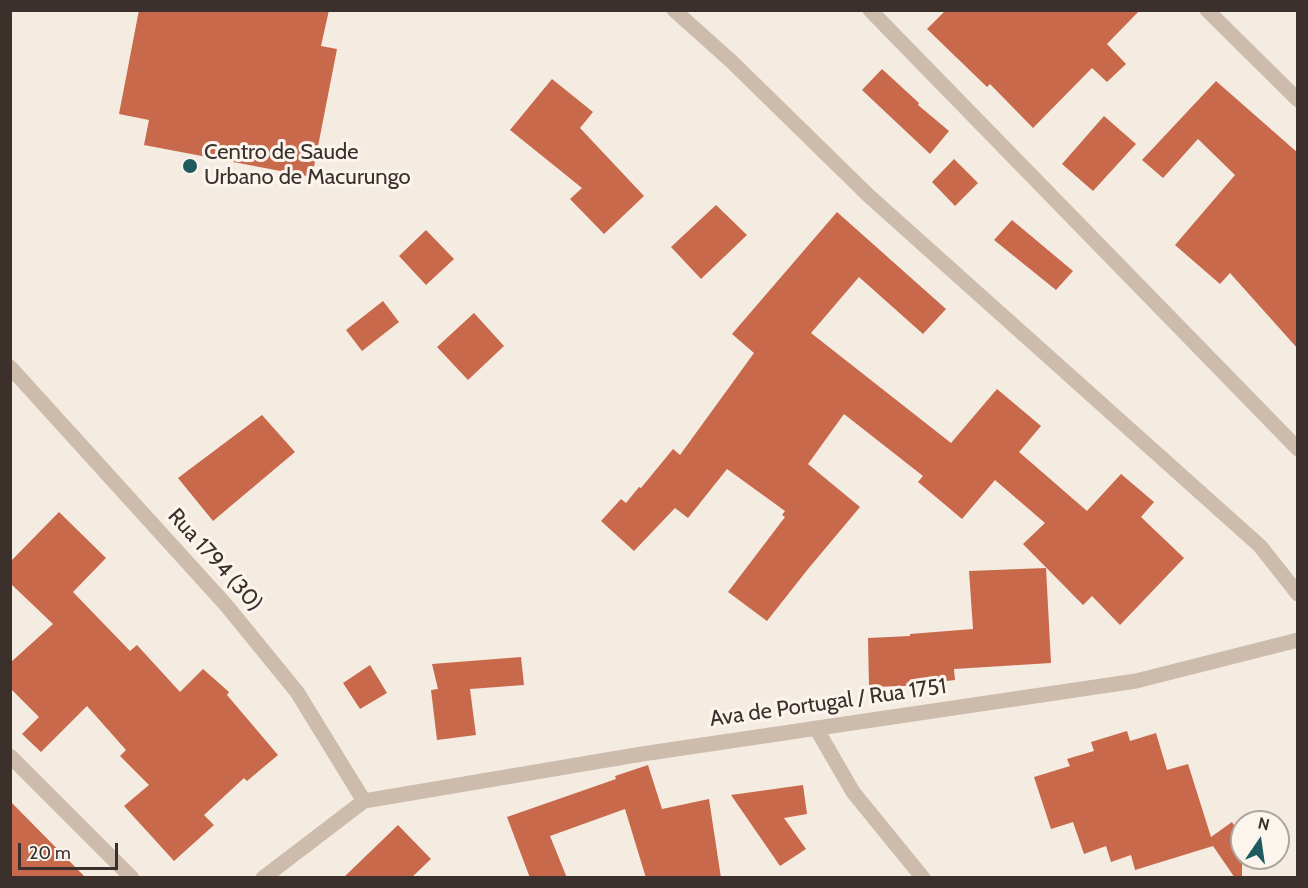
<!DOCTYPE html>
<html>
<head>
<meta charset="utf-8">
<style>
  body { margin:0 }
  #map { position:relative; width:1308px; height:888px; overflow:hidden; background:#f4ebe1; font-family:Cabin,sans-serif }
  canvas { display:block }
  .frame { position:absolute; inset:0; border:12px solid #3b302b; pointer-events:none }
  .north { position:absolute; left:1230px; top:810px; width:60px; height:60px; box-sizing:border-box; background:#fbf5ee; border:2px solid #aea6a0; border-radius:50%; rotate:13deg; font-size:16px; font-weight:700; line-height:24px; text-align:center; color:#3b302b }
  .north::after { content:''; display:block; margin:auto; width:21px; height:27px; background:#1f5a5e; clip-path:polygon(50% 0,100% 100%,50% 72%,0 100%) }
  .scale { position:absolute; left:18px; top:843px; width:100px; height:27px; box-sizing:border-box; border:3px solid #3b302b; border-top:0; padding-left:8px; font-size:18px; line-height:21px; white-space:nowrap; color:#3b302b; -webkit-text-stroke:4px #fbf5ee; paint-order:stroke }
</style>
</head>
<body>
<div id="map">
<canvas width="1308" height="888"></canvas>
<div class="frame"></div>
<div class="north">N</div>
<div class="scale">20 m</div>
</div>
<script>
const context = document.querySelector('canvas').getContext('2d');
context.lineJoin = 'round';
function fillPath(path, color) {
  context.fillStyle = color;
  context.fill(path, 'evenodd');
}
function shape(rows) {
  const path = new Path2D();
  for (const r of rows) {
    path.moveTo(r[0], r[1]);
    for (let i = 2; i < r.length; i += 2) path.lineTo(r[i], r[i + 1]);
  }
  return path;
}
function trace(path, color, width, dash) {
  context.strokeStyle = color;
  context.lineWidth = width;
  context.lineCap = dash ? 'butt' : 'round';
  context.setLineDash(dash || []);
  context.stroke(path);
}
function label(font, color, halo, rows, align = 'center') {
  context.font = font + ' Cabin,sans-serif';
  context.lineWidth = 6;
  context.setLineDash([]);
  context.textBaseline = 'middle';
  context.strokeStyle = halo;
  context.fillStyle = color;
  for (const [text, x, y, turn = 0] of rows) {
    context.save();
    context.translate(x, y);
    context.rotate((+turn || 0) * Math.PI / 180);
    context.textAlign = isNaN(turn) ? turn : align;
    if (halo) context.strokeText(text, 0, 0);
    context.fillText(text, 0, 0);
    context.restore();
  }
}
fillPath(shape([
  [139,10,329,10,321,46,337,49,312,177,144,145,149,120,119,114],
  [946,10,1140,10,1107,44,1126,64,1107,82,1092,68,1033,128,990,84,987,87,927,29],
  [882,69,919,103,918,105,949,131,930,154,862,90],
  [552,79,593,112,580,128,644,196,604,234,570,199,582,188,510,130],
  [1216,81,1298,153,1298,349,1230,273,1220,284,1175,245,1235,175,1198,139,1163,178,1142,160],
  [1104,116,1136,144,1093,191,1062,164],
  [954,159,978,183,955,206,932,182],
  [716,205,747,235,701,279,671,247],
  [837,212,946,309,923,334,859,277,811,333,951,443,997,389,1041,426,1019,452,1087,511,1121,474,1154,502,1141,517,1184,558,1120,625,1092,596,1083,605,1023,544,1045,523,995,480,962,519,918,482,923,476,844,414,808,464,860,507,808,569,767,621,728,592,785,517,782,515,785,511,727,469,688,518,675,508,634,551,601,521,621,499,626,503,639,487,641,488,673,449,680,455,754,353,732,334],
  [1012,220,1073,271,1056,290,994,240],
  [426,230,454,259,426,285,399,256],
  [383,301,399,322,362,351,346,330],
  [474,313,504,346,468,380,437,347],
  [262,415,295,452,213,521,178,478],
  [59,512,106,558,73,592,130,651,137,645,180,692,203,669,229,692,227,695,278,755,247,781,244,778,204,815,214,825,174,861,124,806,149,785,120,756,126,750,87,706,41,752,22,734,39,717,10,688,10,663,53,624,10,583,10,562],
  [1046,568,1051,663,954,669,955,680,904,686,869,687,868,638,910,636,910,634,973,629,969,571],
  [521,657,524,685,470,689,476,735,437,740,431,690,438,689,432,664],
  [370,665,387,693,360,709,343,683],
  [1127,731,1130,741,1156,733,1167,770,1188,764,1211,837,1232,822,1242,837,1242,878,1235,878,1213,846,1135,870,1131,855,1111,862,1106,846,1084,854,1073,822,1051,829,1034,777,1070,766,1067,759,1094,751,1091,742],
  [648,765,662,809,709,799,721,878,646,878,625,809,550,836,567,878,530,878,507,817,616,779,615,776],
  [803,785,807,814,784,818,806,849,780,866,731,795],
  [10,801,86,878,10,878],
  [398,825,431,859,411,878,343,878]
]), '#c8694b');
trace(shape([
  [674,10,731,61,869,196,1260,546,1298,594],
  [870,10,1298,449],
  [1207,10,1298,100],
  [10,367,226,605,297,692,364,801],
  [816,728,853,792,923,878],
  [10,756,132,878],
  [263,878,364,801,642,754,1136,681,1298,640]
]), '#cdbbac', 15);
for (const [x, y, r, color] of [
  [190,166,8,"#1f5a5e"]
]) {
  const dot = new Path2D();
  dot.arc(x, y, r, 0, 2 * Math.PI);
  context.fillStyle = color;
  context.fill(dot);
  trace(dot, '#fbf5ee', 2);
}
label('22px', '#3b302b', '#fbf5ee', [
  ["Centro de Saude",204,153],
  ["Urbano de Macurungo",204,178]
], 'left');
label('22px', '#3b302b', '#fbf5ee', [
  ["Rua 1794 (30)",215,560,48],
  ["Ava de Portugal / Rua 1751",828,703,-8]
]);
</script>
</body>
</html>
